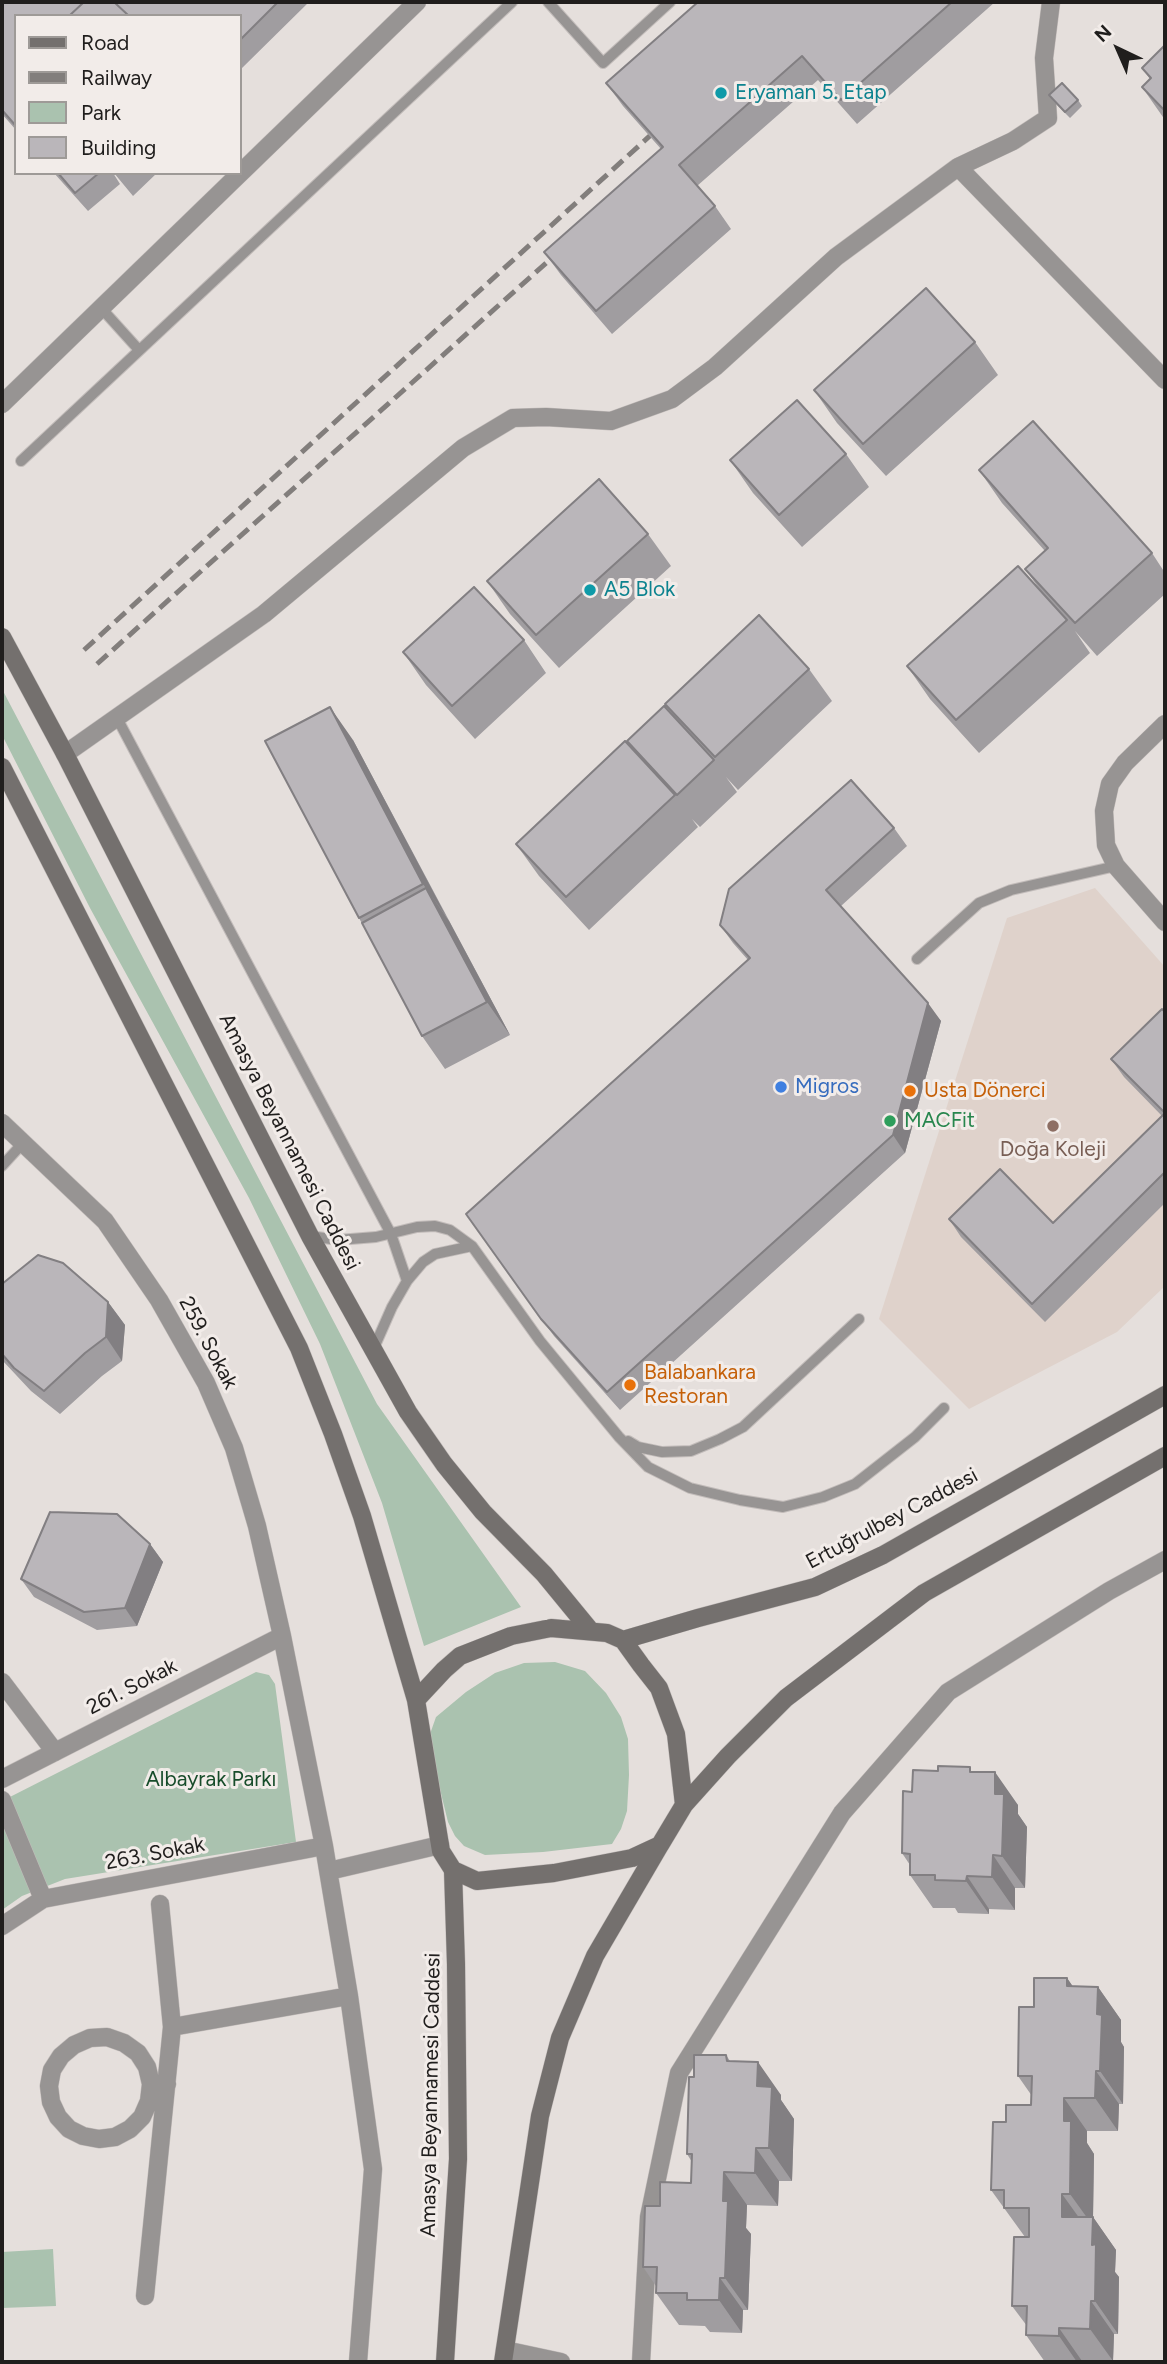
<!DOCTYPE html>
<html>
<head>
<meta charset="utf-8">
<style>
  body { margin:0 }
  #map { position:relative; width:1167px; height:2364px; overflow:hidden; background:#e5dfdc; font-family:Figtree,sans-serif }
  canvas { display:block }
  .frame { position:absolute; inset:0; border:4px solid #201e1d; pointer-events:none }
  .legend { position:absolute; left:14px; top:14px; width:228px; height:161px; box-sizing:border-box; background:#f2ece9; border:2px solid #9e9a97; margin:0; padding:9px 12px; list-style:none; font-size:21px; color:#201e1d }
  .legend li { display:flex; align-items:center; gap:14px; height:35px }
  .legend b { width:35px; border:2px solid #9e9a97 }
  .north { position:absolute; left:1083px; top:14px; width:70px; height:70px; -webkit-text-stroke:5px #f2ece9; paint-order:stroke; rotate:316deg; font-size:19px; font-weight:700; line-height:28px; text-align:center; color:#201e1d }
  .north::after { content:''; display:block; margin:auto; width:24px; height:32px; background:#201e1d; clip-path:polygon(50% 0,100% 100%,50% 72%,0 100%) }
</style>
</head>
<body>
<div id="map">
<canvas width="1167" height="2364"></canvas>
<div class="frame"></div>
<ul class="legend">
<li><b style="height:9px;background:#74706e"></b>Road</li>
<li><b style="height:9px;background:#827e7c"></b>Railway</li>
<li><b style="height:19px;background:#aac2af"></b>Park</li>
<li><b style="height:19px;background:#bab6ba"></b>Building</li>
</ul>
<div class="north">N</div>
</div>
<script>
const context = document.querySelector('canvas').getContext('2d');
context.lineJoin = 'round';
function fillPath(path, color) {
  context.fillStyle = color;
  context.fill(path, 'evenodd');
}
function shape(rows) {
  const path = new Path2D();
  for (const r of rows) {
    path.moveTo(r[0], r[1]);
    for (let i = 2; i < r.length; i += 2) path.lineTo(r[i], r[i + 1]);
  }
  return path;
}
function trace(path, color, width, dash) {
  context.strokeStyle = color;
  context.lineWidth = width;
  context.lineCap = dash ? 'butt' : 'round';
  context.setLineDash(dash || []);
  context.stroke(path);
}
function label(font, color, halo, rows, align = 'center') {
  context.font = font + ' Figtree,sans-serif';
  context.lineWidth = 6;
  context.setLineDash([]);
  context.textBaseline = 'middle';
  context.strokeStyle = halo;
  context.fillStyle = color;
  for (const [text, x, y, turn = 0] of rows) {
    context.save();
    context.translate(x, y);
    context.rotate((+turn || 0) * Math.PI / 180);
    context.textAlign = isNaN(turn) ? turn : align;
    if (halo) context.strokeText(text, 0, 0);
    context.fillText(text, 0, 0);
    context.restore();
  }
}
fillPath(shape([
  [1095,888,1165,967,1165,1286,1117,1332,969,1409,879,1319,1007,918]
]), '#dfd2cb');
fillPath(shape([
  [2,689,377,1404,521,1607,424,1646,382,1503,320,1344,249,1198,90,908,2,735],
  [555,1662,585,1671,606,1693,621,1717,628,1739,629,1775,627,1811,621,1829,612,1844,543,1852,485,1855,464,1846,455,1836,448,1822,433,1761,430,1734,436,1717,466,1692,495,1673,524,1663],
  [256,1672,269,1675,275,1684,296,1842,65,1879,22,1896,2,1910,2,1801],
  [53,2249,56,2306,2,2308,2,2252]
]), '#aac2af');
const service = shape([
  [548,2,603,63,670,2],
  [102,309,139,350],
  [21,461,512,2],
  [117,718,391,1234,407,1281],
  [917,959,979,903,1011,890,1116,866],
  [2,1166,23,1143],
  [310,1236,338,1240,376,1237,417,1227,435,1226,450,1230,472,1246,540,1341,619,1437,648,1467,690,1488,740,1500,783,1507,823,1497,855,1484,915,1437,944,1408],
  [373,1350,392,1307,407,1281,423,1262,435,1254,472,1246],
  [628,1441,638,1447,662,1452,691,1451,720,1439,743,1427,859,1319]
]);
const minor = shape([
  [958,167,1165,380],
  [1165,724,1125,763,1110,784,1104,811,1106,845,1116,866,1165,922],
  [65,754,264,614,463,448,513,418,546,417,611,421,672,399,715,367,836,257,958,167,1013,141,1048,118,1044,58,1051,2],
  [2,1123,105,1221,159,1300,206,1383,234,1448,257,1526,282,1636,324,1846,349,1996,373,2169,358,2362],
  [2,1682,55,1752],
  [2,1779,282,1636],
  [2,1800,43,1899],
  [329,1871,440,1845],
  [2,1926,43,1899,324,1846],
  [172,2027,349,1996],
  [151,2084,147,2067,138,2053,124,2043,107,2037,90,2038,74,2045,61,2056,52,2070,49,2086,51,2102,58,2117,69,2129,83,2136,99,2139,115,2137,130,2129,142,2117,149,2101,151,2084,167,2084],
  [145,2296,172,2027,160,1904],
  [505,2350,561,2362],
  [641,2362,649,2217,679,2073,842,1813,948,1692,1109,1591,1165,1560]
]);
const tertiary = shape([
  [2,404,417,2]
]);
const secondary = shape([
  [2,637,65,754,310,1236,408,1412,444,1464,483,1512,544,1574,590,1630],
  [2,767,299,1348,333,1434,362,1516,416,1700],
  [551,1628,607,1633,623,1640,641,1665,659,1688,676,1734,684,1805,660,1845,632,1858,554,1873,477,1881,453,1870,441,1851,416,1700,444,1670,460,1656,511,1636,551,1628],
  [623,1640,698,1618,815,1587,883,1555,1165,1395],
  [684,1805,728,1756,786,1698,924,1593,1165,1456],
  [445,2362,458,2159,456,1964,453,1870],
  [503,2362,540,2116,560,2038,595,1956,660,1845]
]);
trace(service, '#c2bcba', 12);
trace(minor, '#c2bcba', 19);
trace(tertiary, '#c2bcba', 19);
trace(secondary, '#c2bcba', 19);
trace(service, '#979493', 10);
trace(minor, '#979493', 18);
trace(tertiary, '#979493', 18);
trace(secondary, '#74706e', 18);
trace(shape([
  [84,650,664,123],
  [97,664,564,247]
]), '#827e7c', 5, [14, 7]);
fillPath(shape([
  [2,2,309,2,240,70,240,16,16,16,16,130,2,114],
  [698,2,995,2,857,124,818,80,697,186,715,206,731,229,612,334,561,275,544,252,661,149,623,106,606,83],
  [1165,45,1165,120,1142,87,1150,79,1142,68],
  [1049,95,1078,100,1082,106,1070,118,1053,101],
  [54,173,113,173,120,184,88,211],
  [114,173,157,173,133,196],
  [975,342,998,375,886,476,837,423,814,390],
  [846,454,869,487,802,547,753,493,730,460],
  [979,470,1152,553,1165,573,1165,594,1097,656,1075,631,1090,653,979,753,930,699,907,666,1041,591,1025,569,1045,551,1002,503],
  [648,534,671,566,559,668,510,614,487,581],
  [524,640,546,673,475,739,426,685,403,652],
  [809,669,832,701,738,790,726,777,737,792,700,827,692,819,698,827,589,930,539,876,516,844,634,751,627,741,675,718,665,704],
  [353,740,510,1035,445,1069,422,1036,359,918],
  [894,828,907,846,841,906,941,1021,905,1153,620,1410,554,1336,466,1214,748,960,733,943,720,925],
  [1165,1012,1165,1203,1045,1322,961,1237,949,1219,1053,1223,1162,1116,1124,1077,1111,1059],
  [2,1284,108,1302,125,1325,122,1361,102,1376,60,1414,31,1391,2,1360],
  [150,1544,163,1562,137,1626,97,1630,34,1597,21,1579],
  [973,1772,1018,1805,1018,1814,1027,1827,1025,1888,1015,1888,1015,1910,989,1909,989,1914,958,1913,955,1908,933,1908,910,1875,910,1865,902,1853,912,1792],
  [1067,1978,1073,1987,1098,1987,1121,2020,1121,2042,1124,2047,1123,2104,1119,2104,1118,2131,1087,2131,1087,2143,1094,2154,1093,2217,1116,2250,1115,2272,1119,2277,1118,2334,1114,2334,1113,2361,1082,2361,1082,2362,1045,2362,1026,2335,1027,2326,1012,2306,1025,2237,991,2190,1006,2122,1031,2105,1032,2096,1018,2076,1034,2007],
  [726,2055,730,2061,781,2095,781,2100,794,2119,792,2181,779,2181,778,2206,747,2205,746,2228,751,2234,748,2310,743,2310,742,2333,710,2332,705,2326,679,2325,656,2293,656,2286,643,2267,660,2206,691,2183,692,2162,687,2154,694,2077]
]), '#a09da0');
fillPath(shape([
  [330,707,353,740,446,916,423,884],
  [426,888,449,921,510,1035,487,1002],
  [928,1003,941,1021,905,1153,893,1135],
  [108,1302,125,1325,122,1361,106,1337],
  [150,1544,163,1562,137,1626,125,1608],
  [995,1772,1018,1805,1018,1814,1027,1827,1025,1888,1002,1856,995,1794],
  [993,1855,1015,1888,1015,1910,992,1877],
  [967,1876,989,1909,989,1914,966,1881],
  [1067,1978,1090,2011,1067,1986],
  [1098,1987,1121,2020,1121,2042,1124,2047,1123,2104,1100,2071,1097,2014],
  [758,2062,781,2095,781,2100,794,2119,792,2181,769,2148,757,2086],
  [1096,2071,1119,2104,1118,2131,1095,2098],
  [1064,2098,1087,2131,1087,2143,1094,2154,1093,2217,1116,2250,1115,2272,1119,2277,1118,2334,1095,2301,1092,2245,1093,2226,1070,2194,1064,2121],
  [756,2148,779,2181,778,2206,755,2173],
  [724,2172,747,2205,746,2228,751,2234,748,2310,725,2278,723,2201],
  [1062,2194,1085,2226,1062,2217],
  [720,2278,743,2310,742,2333,719,2300],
  [1091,2301,1114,2334,1113,2361,1090,2329],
  [1059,2328,1082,2361,1082,2362,1077,2362,1059,2336]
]), '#827f82');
const building = shape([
  [2,2,84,2,69,16,16,16,16,126,2,110,2,2],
  [84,2,114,2,129,16,69,16,84,2],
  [114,2,278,2,240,40,240,16,129,16,114,2],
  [698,2,952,2,841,100,802,56,679,165,715,206,596,311,544,252,663,147,606,83,698,2],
  [1165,45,1165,111,1142,87,1151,78,1142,68,1165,45],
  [1062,83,1078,100,1065,112,1049,95,1062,83],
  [58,173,99,173,75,193,58,173],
  [926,288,975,342,863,444,814,390,926,288],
  [797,400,846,454,779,515,730,460,797,400],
  [1033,421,1152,553,1075,623,1025,569,1048,548,979,470,1033,421],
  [599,479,648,534,536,635,487,581,599,479],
  [1018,566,1067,620,956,720,907,666,1018,566],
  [474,587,524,640,452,706,403,652,474,587],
  [759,615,809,669,715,757,665,704,759,615],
  [664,706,714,760,677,795,627,741,664,706],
  [330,707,423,884,359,918,265,741,330,707],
  [625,741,675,795,566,897,516,844,625,741],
  [851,780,894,828,826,890,928,1003,893,1135,607,1392,541,1319,466,1214,750,958,720,925,729,889,851,780],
  [426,888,487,1002,422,1036,362,923,426,888],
  [1162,1009,1165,1012,1165,1172,1032,1304,949,1219,1000,1169,1053,1223,1165,1113,1111,1059,1162,1009],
  [38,1255,63,1263,108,1302,106,1337,85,1353,44,1391,14,1368,2,1354,2,1284,38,1255],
  [50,1512,117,1514,150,1544,125,1608,84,1612,21,1579,50,1512],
  [938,1766,970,1767,970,1772,995,1772,995,1794,1004,1794,1002,1856,993,1855,992,1877,967,1876,966,1881,935,1880,935,1875,910,1875,910,1854,902,1853,903,1791,912,1792,913,1770,938,1771,938,1766],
  [1034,1978,1067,1978,1067,1986,1098,1987,1097,2014,1102,2015,1100,2071,1096,2071,1095,2098,1064,2098,1064,2121,1071,2121,1070,2194,1062,2194,1062,2217,1093,2217,1092,2245,1096,2244,1095,2301,1091,2301,1090,2329,1059,2328,1059,2336,1026,2335,1027,2306,1012,2306,1014,2237,1029,2237,1029,2208,1004,2208,1004,2190,991,2190,993,2122,1006,2122,1006,2105,1031,2105,1032,2076,1018,2076,1019,2007,1034,2007,1034,1978],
  [694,2055,726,2055,727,2061,758,2062,757,2086,772,2087,769,2148,756,2148,755,2173,724,2172,723,2201,728,2201,725,2278,720,2278,719,2300,687,2300,687,2293,656,2293,657,2267,643,2267,645,2206,660,2206,660,2182,691,2183,692,2154,687,2154,689,2077,694,2077,694,2055]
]);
fillPath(building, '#bab6ba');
trace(building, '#827f82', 2);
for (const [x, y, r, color] of [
  [721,93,7,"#0f9aa8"],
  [590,590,7,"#0f9aa8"],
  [781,1087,7,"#3f7fe0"],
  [910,1091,7,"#e8710a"],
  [890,1121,7,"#2e9e5b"],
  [1053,1126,7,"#8d6e63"],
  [630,1385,7,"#e8710a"]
]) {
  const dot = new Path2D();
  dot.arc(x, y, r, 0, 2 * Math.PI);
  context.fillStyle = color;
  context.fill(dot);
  trace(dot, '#f2ece9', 2.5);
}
label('21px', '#0d838f', '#f2ece9', [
  ["Eryaman 5. Etap",735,93],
  ["A5 Blok",604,590]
], 'left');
label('21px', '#366cbe', '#f2ece9', [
  ["Migros",795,1087]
], 'left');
label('21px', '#c56008', '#f2ece9', [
  ["Usta Dönerci",924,1091],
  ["Balabankara",644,1373],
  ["Restoran",644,1397]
], 'left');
label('21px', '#27864d', '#f2ece9', [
  ["MACFit",904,1121]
], 'left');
label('21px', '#201e1d', '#f2ece9', [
  ["Amasya Beyannamesi Caddesi",289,1142,63],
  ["259. Sokak",208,1343,62],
  ["Ertuğrulbey Caddesi",892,1519,-28],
  ["261. Sokak",132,1687,-27],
  ["263. Sokak",155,1854,-11],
  ["Amasya Beyannamesi Caddesi",431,2095,-89]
]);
label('21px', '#785e54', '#f2ece9', [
  ["Doğa Koleji",1053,1150]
]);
label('21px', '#174c2a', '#f2ece9', [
  ["Albayrak Parkı",211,1780]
]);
</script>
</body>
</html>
